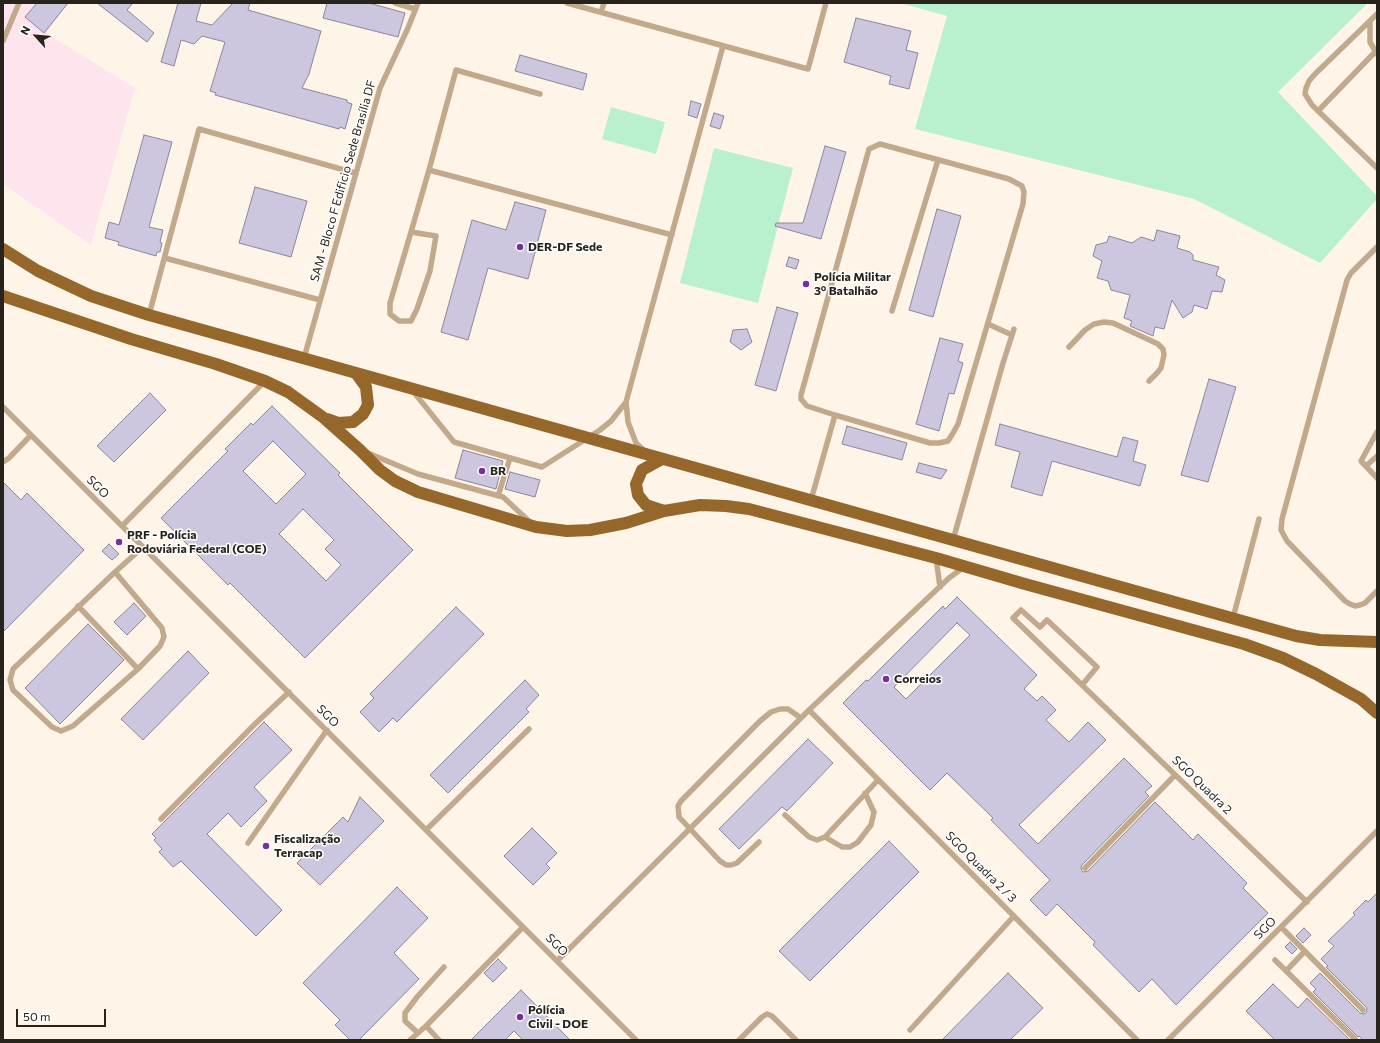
<!DOCTYPE html>
<html>
<head>
<meta charset="utf-8">
<style>
  body { margin:0 }
  #map { position:relative; width:1380px; height:1043px; overflow:hidden; background:#fef5e8; font-family:Commissioner,sans-serif }
  canvas { display:block }
  .frame { position:absolute; inset:0; border:4px solid #28231b; pointer-events:none }
  .north { position:absolute; left:16px; top:16px; width:40px; height:40px; -webkit-text-stroke:3px #fff; paint-order:stroke; rotate:297deg; font-size:11px; font-weight:700; line-height:16px; text-align:center; color:#28231b }
  .north::after { content:''; display:block; margin:auto; width:14px; height:18px; background:#28231b; clip-path:polygon(50% 0,100% 100%,50% 72%,0 100%) }
  .scale { position:absolute; left:16px; top:1009px; width:90px; height:18px; box-sizing:border-box; border:2px solid #28231b; border-top:0; padding-left:5px; font-size:12px; line-height:14px; white-space:nowrap; color:#28231b; -webkit-text-stroke:3px #fff; paint-order:stroke }
</style>
</head>
<body>
<div id="map">
<canvas width="1380" height="1043"></canvas>
<div class="frame"></div>
<div class="north">N</div>
<div class="scale">50 m</div>
</div>
<script>
const context = document.querySelector('canvas').getContext('2d');
context.lineJoin = 'round';
function fillPath(path, color) {
  context.fillStyle = color;
  context.fill(path, 'evenodd');
}
function shape(rows) {
  const path = new Path2D();
  for (const r of rows) {
    path.moveTo(r[0], r[1]);
    for (let i = 2; i < r.length; i += 2) path.lineTo(r[i], r[i + 1]);
  }
  return path;
}
function trace(path, color, width, dash) {
  context.strokeStyle = color;
  context.lineWidth = width;
  context.lineCap = dash ? 'butt' : 'round';
  context.setLineDash(dash || []);
  context.stroke(path);
}
function label(font, color, halo, rows, align = 'center') {
  context.font = font + ' Commissioner,sans-serif';
  context.lineWidth = 3;
  context.setLineDash([]);
  context.textBaseline = 'middle';
  context.strokeStyle = halo;
  context.fillStyle = color;
  for (const [text, x, y, turn = 0] of rows) {
    context.save();
    context.translate(x, y);
    context.rotate((+turn || 0) * Math.PI / 180);
    context.textAlign = isNaN(turn) ? turn : align;
    if (halo) context.strokeText(text, 0, 0);
    context.fillText(text, 0, 0);
    context.restore();
  }
}
fillPath(shape([
  [3,3,69,3,46,33,135,88,91,245,3,184]
]), '#fee4ec');
fillPath(shape([
  [900,3,1368,3,1278,92,1377,196,1377,199,1320,263,1194,199,915,129,947,16],
  [611,107,665,122,656,154,602,139],
  [714,148,793,168,758,303,680,283]
]), '#b9f1cf');
const building = shape([
  [37,3,68,3,44,33,25,17,37,3],
  [97,3,133,3,127,10,154,33,147,42,97,3],
  [178,3,201,3,196,21,212,25,233,3,250,3,248,10,321,31,309,74,302,88,347,100,347,102,352,104,345,129,340,127,339,129,215,95,216,93,210,91,225,42,202,36,194,44,181,40,174,66,161,62,178,3],
  [327,3,369,3,405,13,398,37,323,18,327,3],
  [856,18,911,31,906,50,918,53,909,89,889,84,891,76,844,62,856,18],
  [520,55,587,74,583,90,515,71,520,55],
  [691,101,701,104,697,118,688,115,691,101],
  [714,113,724,116,720,129,710,126,714,113],
  [144,135,172,142,149,227,163,230,160,242,162,243,160,252,157,252,156,256,118,245,119,242,105,238,109,222,119,225,144,135],
  [825,146,846,152,821,239,775,226,776,223,803,223,825,146],
  [255,187,307,201,291,257,239,243,255,187],
  [515,202,546,210,528,279,488,268,468,340,441,332,472,220,506,230,515,202],
  [937,209,961,216,933,317,909,310,937,209],
  [1157,230,1180,236,1177,248,1190,252,1193,255,1193,260,1219,267,1216,275,1225,280,1222,292,1212,291,1207,309,1194,305,1192,312,1183,318,1172,300,1164,329,1155,327,1153,336,1130,326,1132,321,1124,318,1130,295,1111,290,1108,281,1097,278,1102,261,1093,256,1096,245,1107,242,1109,236,1132,243,1141,237,1154,241,1157,230],
  [789,257,799,260,796,269,786,266,789,257],
  [777,307,798,313,776,391,755,385,777,307],
  [747,329,752,342,741,350,730,342,733,330,747,329],
  [940,338,963,344,958,361,963,363,954,394,949,393,939,431,916,424,940,338],
  [1209,379,1236,387,1208,482,1181,475,1209,379],
  [150,393,166,410,114,462,97,446,150,393],
  [272,406,340,473,338,475,413,550,305,658,230,583,228,585,161,518,228,451,225,449,251,423,253,425,272,406],
  [273,441,306,474,276,504,243,471,273,441],
  [303,509,334,540,325,549,341,565,326,581,279,534,303,509],
  [1000,424,1117,457,1123,437,1138,441,1133,461,1146,465,1140,486,1052,461,1042,496,1011,487,1020,452,995,445,1000,424],
  [847,426,907,443,902,460,842,444,847,426],
  [463,450,503,461,496,489,455,478,463,450],
  [919,463,947,470,941,479,916,472,919,463],
  [510,472,540,480,535,497,505,489,510,472],
  [3,482,21,500,27,493,84,550,3,632,3,482],
  [109,544,119,554,112,560,102,551,109,544],
  [957,597,1037,675,1024,689,1037,701,1042,696,1056,710,1046,720,1069,742,1088,722,1106,740,1019,825,1038,844,1124,758,1152,786,1145,792,1149,796,1082,865,1081,867,1082,871,1084,872,1088,871,1155,802,1193,840,1198,834,1247,883,1243,888,1268,913,1176,1005,1152,979,1139,992,1093,945,1095,942,1057,904,1046,916,1030,900,1050,880,991,820,993,818,947,773,930,790,843,703,866,680,868,681,943,606,945,609,957,597],
  [957,623,970,635,906,699,894,687,957,623],
  [134,603,146,616,127,635,114,622,134,603],
  [456,607,484,634,397,722,393,718,379,732,360,712,374,698,370,694,456,607],
  [88,624,124,660,60,724,25,688,88,624],
  [188,651,209,673,143,740,121,719,188,651],
  [525,680,539,695,526,709,529,712,448,793,430,775,525,680],
  [264,722,292,750,254,787,267,801,241,827,228,813,207,834,282,910,256,936,181,861,173,867,159,852,162,849,154,840,156,838,152,834,264,722],
  [808,739,833,763,787,811,782,807,739,849,719,829,808,739],
  [360,797,384,821,320,885,297,863,343,817,348,822,360,797],
  [532,828,557,853,546,864,550,868,533,885,504,856,532,828],
  [889,841,919,872,810,981,779,951,889,841],
  [397,887,428,918,394,953,419,979,359,1040,350,1040,335,1025,340,1020,303,983,397,887],
  [1377,893,1377,1040,1363,1040,1359,1036,1358,1037,1313,992,1316,989,1310,983,1320,973,1360,1013,1364,1014,1366,1013,1367,1009,1366,1007,1326,967,1328,966,1321,959,1334,946,1328,941,1355,915,1353,913,1366,900,1368,902,1377,893],
  [1304,928,1311,935,1303,943,1296,936,1304,928],
  [1290,942,1297,949,1292,954,1285,947,1290,942],
  [498,959,507,968,493,982,484,973,498,959],
  [1008,973,1043,1008,1010,1040,942,1040,1008,973],
  [1273,984,1298,1008,1307,998,1350,1040,1275,1040,1246,1011,1273,984],
  [521,990,570,1040,523,1040,514,1031,505,1040,471,1040,521,990]
]);
fillPath(building, '#ccc7df');
trace(building, '#8a869c', 1);
trace(shape([
  [395,3,415,9],
  [567,3,808,69,826,3],
  [601,12,604,3],
  [1377,14,1315,74,1309,81,1306,88,1305,94,1312,105,1377,168],
  [1370,21,1370,42,1377,54],
  [3,41,19,3],
  [1318,111,1375,52],
  [880,144,1009,179,1022,186,1024,192,1023,204,958,424,953,433,948,441,939,443,930,443,835,415,807,406,801,399,801,395,869,149,880,144],
  [429,170,456,70,540,94],
  [411,232,436,236,430,271,417,309,411,321,399,321,390,314,390,303,411,232,429,170,672,235],
  [1377,247,1351,273,1347,280,1282,519,1281,530,1287,541,1345,601,1350,604,1355,606,1360,605,1365,603,1377,591],
  [165,258,320,300],
  [892,311,938,160],
  [149,315,199,129,355,173],
  [988,324,1012,335],
  [1069,347,1085,330,1094,324,1104,322,1113,323,1158,344,1163,349,1164,355,1161,368,1157,373,1149,381],
  [304,358,380,88,408,28,418,3],
  [412,390,454,442,542,467,600,430,611,421,626,402],
  [3,407,636,1040],
  [1377,432,1361,461,1377,478],
  [645,451,636,443,628,422,626,402,723,46],
  [368,453,418,474,503,497,530,522],
  [3,462,9,458,31,435],
  [1366,466,1377,456],
  [498,496,510,458],
  [811,500,835,415],
  [122,526,265,381],
  [953,540,1003,363,1014,329],
  [936,558,940,587],
  [115,572,162,628,164,637,160,646,138,669,73,726,61,731,52,727,13,690,10,680,13,669,115,572,143,547],
  [78,606,138,669],
  [1233,618,1259,519],
  [1082,685,1097,667,1047,620,1040,627,1021,610,1013,618,1082,685,1307,902],
  [809,710,1137,1040],
  [785,815,809,837,817,840,825,837,878,780],
  [161,819,255,724,289,692],
  [426,830,529,729],
  [825,837,842,847,850,847,858,842,871,825,874,812,865,793],
  [759,842,737,863,731,865,726,865,720,861,679,817,678,806,681,801,760,721,771,712,780,709,788,709,801,718],
  [248,843,327,730],
  [1085,868,1175,775],
  [1281,927,1363,1010],
  [1275,960,1355,1039],
  [557,961,809,710,949,578,964,567],
  [1286,971,1305,951],
  [910,1030,1014,916],
  [418,1033,405,1021,405,1013,417,997,444,967],
  [410,1040,426,1026],
  [439,1040,426,1026,523,927],
  [739,1040,762,1017,767,1014,772,1016,796,1040],
  [1168,1040,1377,831]
]), '#c3a98b', 5.5);
trace(shape([
  [3,249,38,271,91,296,149,315,1296,636,1320,640,1377,642],
  [3,296,131,339,216,364,265,381,288,392,324,418,360,450,380,470,395,481,418,492,536,527,567,531,590,530,626,523,664,511,700,505,726,506,749,509,936,558,1025,584,1244,644,1283,658,1316,674,1361,699,1377,713],
  [327,419,338,423,353,422,363,414,368,405,366,387,356,373],
  [662,459,642,470,636,484,638,495,646,505,664,511]
]), '#96672b', 12);
for (const [x, y, r, color] of [
  [520,247,4,"#792ea0"],
  [806,284,4,"#792ea0"],
  [482,471,4,"#792ea0"],
  [119,542,4,"#792ea0"],
  [886,679,4,"#792ea0"],
  [266,846,4,"#792ea0"],
  [520,1017,4,"#792ea0"]
]) {
  const dot = new Path2D();
  dot.arc(x, y, r, 0, 2 * Math.PI);
  context.fillStyle = color;
  context.fill(dot);
  trace(dot, '#fff', 1.5);
}
label('12px', '#28231b', '#fff', [
  ["SAM - Bloco F Edificio Sede Brasília DF",343,181,-74],
  ["SGO",98,487,45],
  ["SGO",328,716,45],
  ["SGO Quadra 2",1202,785,44],
  ["SGO Quadra 2 / 3",981,867,45],
  ["SGO",1265,928,-45],
  ["SGO",557,945,45]
]);
label('bold 12px', '#28231b', '#fff', [
  ["DER-DF Sede",528,247],
  ["Polícia Militar",814,277],
  ["3º Batalhão",814,291],
  ["BR",490,471],
  ["PRF - Polícia",127,535],
  ["Rodoviária Federal (COE)",127,549],
  ["Correios",894,679],
  ["Fiscalização",274,839],
  ["Terracap",274,853],
  ["Pólícia",528,1010],
  ["Civil - DOE",528,1024]
], 'left');
</script>
</body>
</html>
